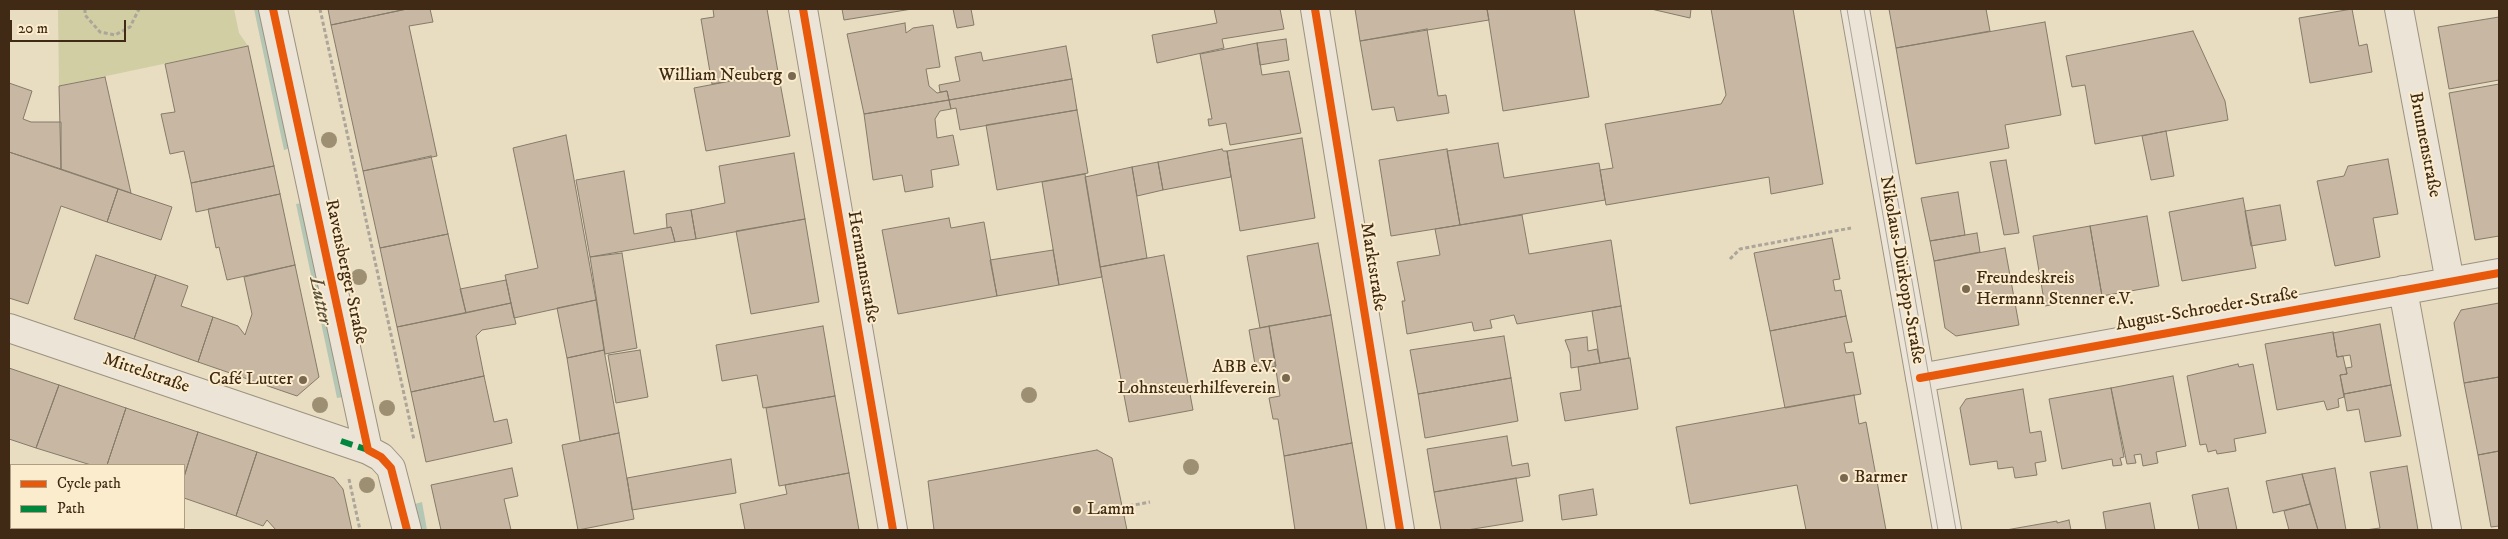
<!DOCTYPE html>
<html>
<head>
<meta charset="utf-8">
<style>
  body { margin:0 }
  #map { position:relative; width:2508px; height:539px; overflow:hidden; background:#e8dcc1; font-family:"IM FELL DW Pica",serif }
  canvas { display:block }
  .frame { position:absolute; inset:0; border:10px solid #412a15; pointer-events:none }
  .legend { position:absolute; left:10px; top:464px; width:175px; height:65px; box-sizing:border-box; background:#faeccc; border:1px solid #b09e83; margin:0; padding:6px 9px; list-style:none; font-size:15px; color:#412a15 }
  .legend li { display:flex; align-items:center; gap:10px; height:25px }
  .legend b { width:25px; border:1px solid #b09e83 }
  .scale { position:absolute; left:10px; top:20px; width:116px; height:22px; box-sizing:border-box; border:2px solid #412a15; border-top:0; padding-left:6px; font-size:15px; line-height:18px; white-space:nowrap; color:#412a15; -webkit-text-stroke:4px #faeccc; paint-order:stroke }
</style>
</head>
<body>
<div id="map">
<canvas width="2508" height="539"></canvas>
<div class="frame"></div>
<ul class="legend">
<li><b style="height:6px;background:#e8590c"></b>Cycle path</li>
<li><b style="height:6px;background:#00873e"></b>Path</li>
</ul>
<div class="scale">20 m</div>
</div>
<script>
const context = document.querySelector('canvas').getContext('2d');
context.lineJoin = 'round';
function fillPath(path, color) {
  context.fillStyle = color;
  context.fill(path, 'evenodd');
}
function shape(rows) {
  const path = new Path2D();
  for (const r of rows) {
    path.moveTo(r[0], r[1]);
    for (let i = 2; i < r.length; i += 2) path.lineTo(r[i], r[i + 1]);
  }
  return path;
}
function trace(path, color, width, dash) {
  context.strokeStyle = color;
  context.lineWidth = width;
  context.lineCap = dash ? 'butt' : 'round';
  context.setLineDash(dash || []);
  context.stroke(path);
}
function label(font, color, halo, rows, align = 'center') {
  context.font = font + ' "IM FELL DW Pica",serif';
  context.lineWidth = 4;
  context.setLineDash([]);
  context.textBaseline = 'middle';
  context.strokeStyle = halo;
  context.fillStyle = color;
  for (const [text, x, y, turn = 0] of rows) {
    context.save();
    context.translate(x, y);
    context.rotate((+turn || 0) * Math.PI / 180);
    context.textAlign = isNaN(turn) ? turn : align;
    if (halo) context.strokeText(text, 0, 0);
    context.fillText(text, 0, 0);
    context.restore();
  }
}
fillPath(shape([
  [58,9,234,9,239,33,248,46,59,86]
]), '#d1cea3');
fillPath(shape([
  [254,9,260,9,290,148,284,150],
  [302,203,343,397,337,398,296,204],
  [422,502,427,530,420,530,415,504]
]), '#b4c6b4');
const building = shape([
  [328,9,407,9,331,25,328,9],
  [407,9,430,9,433,22,409,26,437,156,363,171,331,25,407,9],
  [713,9,767,9,778,72,712,84,701,19,714,17,713,9],
  [842,9,912,9,844,20,842,9],
  [953,9,971,9,974,25,957,28,953,9],
  [1214,9,1280,9,1284,29,1222,39,1224,48,1157,63,1152,35,1217,23,1214,9],
  [1355,9,1487,9,1489,20,1360,41,1355,9],
  [1487,9,1574,9,1589,97,1503,111,1487,9],
  [1651,9,1691,9,1690,18,1651,9],
  [1711,9,1793,9,1823,184,1771,194,1769,177,1606,205,1600,170,1613,168,1605,124,1721,104,1726,95,1711,9],
  [1889,9,1986,9,1990,31,1896,48,1889,9],
  [2352,9,2359,46,2367,44,2372,72,2310,83,2299,18,2352,9],
  [2499,17,2499,80,2449,89,2438,27,2499,17],
  [2045,22,2061,115,2005,125,2009,148,1916,164,1896,48,2045,22],
  [905,23,906,33,913,28,933,25,940,67,926,69,929,86,937,93,947,91,949,100,864,114,847,34,905,23],
  [1427,29,1438,96,1446,95,1449,113,1397,121,1394,107,1372,110,1360,41,1427,29],
  [2193,31,2225,101,2228,120,2095,144,2085,85,2072,87,2066,56,2193,31],
  [1286,39,1289,60,1260,65,1257,43,1286,39],
  [1257,43,1262,75,1289,71,1301,133,1230,145,1226,123,1209,126,1208,119,1212,119,1200,54,1257,43],
  [248,46,274,166,191,183,184,151,170,154,161,114,175,112,165,64,248,46],
  [1066,46,1072,79,949,100,947,91,940,92,939,85,960,81,955,57,981,52,983,61,1066,46],
  [778,72,790,136,706,151,694,88,778,72],
  [105,77,131,193,61,169,59,86,105,77],
  [1072,79,1077,110,960,130,956,108,951,109,949,100,1072,79],
  [9,83,32,91,23,119,31,122,61,122,61,169,9,152,9,83],
  [2499,84,2499,236,2475,240,2449,93,2499,84],
  [949,100,951,109,940,111,935,119,937,138,953,135,959,165,931,170,933,187,905,192,902,175,873,180,864,114,949,100],
  [1077,110,1088,173,997,190,986,125,1077,110],
  [2166,131,2174,176,2151,180,2142,136,2166,131],
  [566,135,596,300,514,318,505,275,538,268,513,148,566,135],
  [1302,138,1315,218,1240,231,1227,151,1302,138],
  [1498,143,1504,178,1599,163,1605,200,1460,225,1447,151,1498,143],
  [1222,149,1223,151,1227,151,1231,177,1163,190,1158,162,1222,149],
  [1447,149,1460,225,1391,236,1379,160,1447,149],
  [9,152,118,189,107,222,61,206,28,304,9,298,9,152],
  [794,153,805,219,696,239,691,210,725,203,719,166,794,153],
  [431,156,448,234,380,248,363,171,431,156],
  [2388,159,2398,214,2373,218,2380,257,2335,266,2317,181,2344,176,2348,166,2388,159],
  [2006,160,2019,233,2004,235,1990,162,2006,160],
  [1158,162,1163,190,1137,196,1132,167,1158,162],
  [274,166,280,194,196,212,191,183,274,166],
  [1132,167,1147,258,1100,267,1085,177,1132,167],
  [624,171,634,234,671,227,675,242,590,257,576,180,624,171],
  [1085,174,1102,277,1059,285,1042,182,1085,174],
  [118,189,172,207,161,240,107,222,118,189],
  [1958,192,1965,235,1930,241,1921,198,1958,192],
  [280,194,295,265,227,280,219,247,216,248,208,209,280,194],
  [2243,198,2256,268,2182,281,2169,212,2243,198],
  [2280,205,2286,240,2251,246,2245,211,2280,205],
  [691,210,696,239,675,242,671,227,667,228,666,214,691,210],
  [1522,215,1529,254,1611,240,1621,306,1517,324,1514,315,1490,320,1492,328,1474,331,1472,322,1407,334,1402,301,1405,301,1397,262,1440,255,1435,229,1522,215],
  [2147,216,2159,286,2102,296,2090,226,2147,216],
  [949,218,951,228,984,222,997,296,898,314,882,230,949,218],
  [805,219,819,302,751,314,736,231,805,219],
  [2090,226,2102,296,2045,306,2033,236,2090,226],
  [1977,233,1980,252,1934,261,1930,241,1977,233],
  [448,234,466,313,397,327,380,248,448,234],
  [1832,238,1840,279,1833,280,1835,291,1841,290,1846,316,1770,331,1754,253,1832,238],
  [1318,243,1331,315,1260,328,1247,256,1318,243],
  [2005,248,2019,325,1956,336,1945,328,1934,261,2005,248],
  [1053,250,1059,285,997,296,990,260,1053,250],
  [622,253,637,348,605,354,590,257,622,253],
  [96,255,156,275,134,339,74,319,96,255],
  [1164,255,1193,410,1129,422,1100,267,1164,255],
  [295,265,319,377,297,396,198,362,213,317,238,326,245,335,252,314,244,277,295,265],
  [156,275,188,286,181,306,213,317,198,362,134,339,156,275],
  [506,280,511,303,466,313,460,289,506,280],
  [596,300,604,350,567,358,557,308,596,300],
  [511,303,516,324,482,330,476,336,484,376,411,392,397,327,511,303],
  [2499,303,2499,377,2464,383,2454,323,2461,310,2499,303],
  [1621,306,1629,358,1600,363,1592,311,1621,306],
  [1331,315,1352,443,1284,456,1278,419,1273,419,1269,398,1280,396,1269,326,1331,315],
  [1846,316,1852,342,1844,343,1846,353,1853,352,1861,394,1785,408,1770,331,1846,316],
  [2380,324,2391,385,2344,394,2340,375,2347,374,2346,368,2352,367,2350,355,2337,357,2333,333,2380,324],
  [823,326,835,396,763,408,757,375,722,381,716,345,823,326],
  [1269,326,1276,366,1256,370,1249,330,1269,326],
  [2333,332,2337,357,2343,356,2347,374,2340,375,2344,397,2338,399,2339,407,2327,410,2324,401,2277,410,2265,344,2333,332],
  [1504,336,1511,378,1418,394,1410,350,1504,336],
  [1587,337,1588,351,1597,349,1600,363,1571,368,1570,353,1565,340,1587,337],
  [604,350,619,433,580,441,567,358,604,350],
  [640,350,648,397,616,403,608,355,640,350],
  [1630,358,1638,409,1565,421,1560,393,1581,390,1578,367,1630,358],
  [2238,364,2239,367,2253,364,2266,433,2234,439,2236,451,2217,454,2216,450,2208,452,2206,444,2200,445,2187,376,2238,364],
  [9,368,59,385,36,448,9,439,9,368],
  [484,376,494,422,507,419,512,443,426,462,411,392,484,376],
  [2173,376,2186,446,2156,452,2158,463,2143,466,2141,454,2134,455,2136,463,2127,464,2111,388,2173,376],
  [2499,377,2499,451,2478,455,2464,383,2499,377],
  [1511,378,1518,421,1425,438,1418,394,1511,378],
  [59,385,126,408,107,465,91,465,36,448,59,385],
  [2391,385,2401,436,2365,442,2359,409,2347,411,2344,394,2391,385],
  [2111,388,2124,457,2120,458,2122,465,2113,466,2112,459,2062,469,2049,399,2111,388],
  [2023,389,2030,433,2041,431,2046,461,2035,463,2037,475,2015,478,2013,467,1998,469,1997,461,1970,465,1960,408,1966,399,2023,389],
  [1854,395,1859,424,1866,422,1886,530,1806,530,1797,485,1690,504,1676,427,1854,395],
  [835,396,849,473,779,486,766,408,835,396],
  [126,408,198,432,184,477,184,465,107,465,126,408],
  [198,432,257,452,236,516,184,498,184,477,198,432],
  [619,433,634,519,578,530,562,445,619,433],
  [1507,436,1512,466,1528,463,1530,476,1434,492,1427,449,1507,436],
  [1352,443,1367,530,1295,530,1284,456,1352,443],
  [1097,450,1112,458,1127,530,934,530,928,481,1097,450],
  [2499,451,2499,526,2491,527,2478,455,2499,451],
  [257,452,334,478,343,489,352,530,276,530,267,520,263,526,236,516,257,452],
  [731,459,736,493,632,510,627,478,731,459],
  [2407,466,2418,530,2365,530,2380,528,2370,472,2407,466],
  [512,468,518,496,504,499,511,530,441,530,431,485,512,468],
  [2335,468,2346,530,2318,530,2302,474,2335,468],
  [849,473,859,530,745,530,740,504,787,494,785,485,849,473],
  [2302,474,2310,504,2273,513,2266,481,2302,474],
  [1516,478,1523,521,1467,530,1441,530,1434,492,1516,478],
  [2228,488,2237,530,2199,530,2192,495,2228,488],
  [1593,489,1597,515,1562,520,1559,495,1593,489],
  [2150,503,2155,530,2106,530,2103,512,2150,503],
  [2310,504,2318,530,2289,530,2284,511,2310,504],
  [2069,520,2071,530,2006,530,2057,521,2057,523,2069,520],
  [86,528,155,528,155,530,90,530,86,528]
]);
fillPath(building, '#c8b7a2');
trace(building, '#847b6a', 1);
const street = shape([
  [273,9,368,450,381,457,391,468,407,530],
  [803,9,893,530],
  [1315,9,1400,530],
  [1855,9,1947,530],
  [2399,9,2450,282],
  [2403,290,2447,530],
  [9,328,368,450],
  [1920,378,2499,273]
]);
trace(street, '#9c9281', 30);
trace(shape([
  [85,9,85,15,100,32,115,35,130,27,139,9],
  [320,9,414,440],
  [1730,259,1740,249,1851,228],
  [349,479,360,530],
  [1123,507,1150,502]
]), '#aca599', 3, [4, 2.5]);
trace(street, '#ebe4d7', 28);
trace(shape([
  [1847,9,1938,530],
  [1864,9,1956,530]
]), '#aca599', 1);
trace(shape([
  [341,441,368,450]
]), '#00873e', 6, [12, 6]);
trace(shape([
  [273,9,368,450,381,457,391,468,407,530],
  [803,9,893,530],
  [1315,9,1400,530],
  [1920,378,2499,273]
]), '#e8590c', 8);
context.fillStyle = '#9d8f72';
for (const [x, y] of [
  [329,140],
  [359,277],
  [1029,395],
  [320,405],
  [387,408],
  [1191,467],
  [367,485]
]) {
  context.beginPath();
  context.arc(x, y, 8, 0, 2 * Math.PI);
  context.fill();
}
for (const [x, y, r, color] of [
  [792,76,5,"#7b6851"],
  [1966,289,5,"#7b6851"],
  [1286,378,5,"#7b6851"],
  [303,380,5,"#7b6851"],
  [1844,478,5,"#7b6851"],
  [1077,510,5,"#7b6851"]
]) {
  const dot = new Path2D();
  dot.arc(x, y, r, 0, 2 * Math.PI);
  context.fillStyle = color;
  context.fill(dot);
  trace(dot, '#faeccc', 2);
}
label('18px', '#412a15', '#faeccc', [
  ["William Neuberg",782,76],
  ["Freundeskreis",1976,279,"left"],
  ["Hermann Stenner e.V.",1976,300,"left"],
  ["ABB e.V.",1276,368],
  ["Lohnsteuerhilfeverein",1276,389],
  ["Café Lutter",293,380],
  ["Barmer",1854,478,"left"],
  ["Lamm",1087,510,"left"]
], 'right');
label('18px', '#412a15', '#faeccc', [
  ["Brunnenstraße",2424,145,79],
  ["Hermannstraße",862,267,80],
  ["Marktstraße",1372,267,81],
  ["Nikolaus-Dürkopp-Straße",1901,270,80],
  ["Ravensberger Straße",345,272,78],
  ["August-Schroeder-Straße",2207,310,-10],
  ["Mittelstraße",146,374,19]
]);
label('italic 19px', '#584f3c', '#faeccc', [
  ["Lutter",319,301,78]
]);
</script>
</body>
</html>
